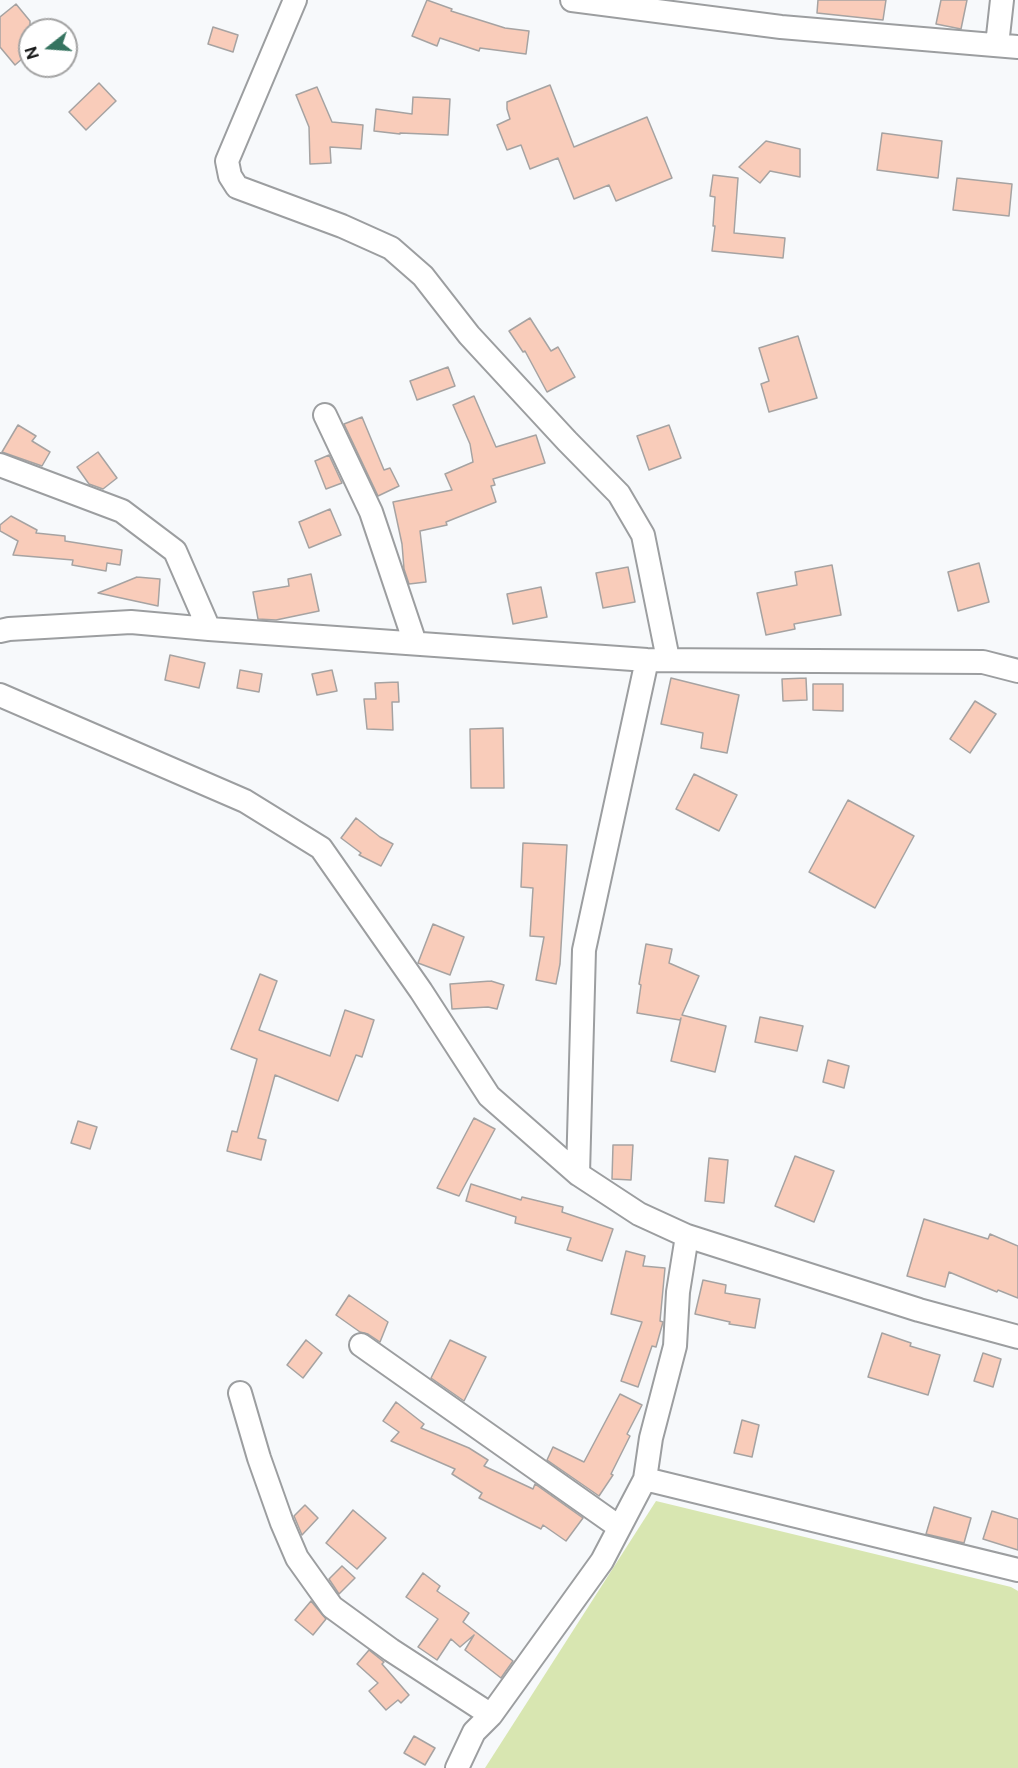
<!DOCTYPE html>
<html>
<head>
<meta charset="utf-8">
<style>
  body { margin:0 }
  #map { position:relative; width:1018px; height:1768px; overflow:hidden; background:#f7f9fb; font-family:"Public Sans",sans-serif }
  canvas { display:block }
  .north { position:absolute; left:18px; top:18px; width:60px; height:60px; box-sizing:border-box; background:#fff; border:2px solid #a3a3a3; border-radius:50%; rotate:253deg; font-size:16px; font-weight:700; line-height:24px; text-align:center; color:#181919 }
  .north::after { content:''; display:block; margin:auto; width:21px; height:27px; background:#367460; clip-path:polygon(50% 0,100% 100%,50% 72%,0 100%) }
</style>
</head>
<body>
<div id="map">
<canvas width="1018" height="1768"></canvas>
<div class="north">N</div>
</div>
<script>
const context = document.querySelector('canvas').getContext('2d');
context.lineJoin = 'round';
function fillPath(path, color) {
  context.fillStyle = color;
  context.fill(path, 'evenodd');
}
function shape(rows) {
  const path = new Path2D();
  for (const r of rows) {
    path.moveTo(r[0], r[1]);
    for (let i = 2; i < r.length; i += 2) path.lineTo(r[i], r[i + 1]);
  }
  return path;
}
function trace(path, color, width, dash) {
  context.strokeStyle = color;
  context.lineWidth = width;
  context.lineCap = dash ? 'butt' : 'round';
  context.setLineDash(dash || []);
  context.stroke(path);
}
fillPath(shape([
  [656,1501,1011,1587,1018,1591,1018,1768,485,1768]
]), '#d8e6b1');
const building = shape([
  [427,0,452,9,451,11,505,28,529,31,526,54,480,48,479,51,440,38,437,46,412,36,427,0],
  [818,0,886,0,883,20,817,13,818,0],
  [941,0,967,0,961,29,936,24,941,0],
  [16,4,30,21,30,52,15,65,0,47,0,17,16,4],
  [213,27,238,35,233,52,208,44,213,27],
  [99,83,116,101,86,130,69,112,99,83],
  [550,85,574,147,647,117,672,178,616,201,609,185,574,199,558,158,530,169,521,145,507,150,497,125,510,119,507,109,507,102,550,85],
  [317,87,332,122,363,125,361,149,330,147,331,163,310,164,309,127,296,95,317,87],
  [413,97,450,99,448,135,400,133,400,134,374,131,376,109,412,114,413,97],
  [882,133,942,141,938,178,877,170,882,133],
  [766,141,800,149,800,177,770,171,760,183,739,167,766,141],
  [713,175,738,178,734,233,785,238,783,258,712,251,715,226,713,226,715,197,710,196,713,175],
  [957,178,1012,184,1009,216,953,210,957,178],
  [530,318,551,351,558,347,575,377,547,392,525,351,523,352,509,331,530,318],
  [798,336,817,398,769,412,761,384,769,381,759,348,798,336],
  [448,367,455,386,417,400,410,381,448,367],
  [474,396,496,447,536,435,545,463,493,479,495,485,491,486,496,502,446,522,447,525,420,531,426,582,409,584,404,569,402,544,393,502,452,490,445,474,473,462,470,444,453,405,474,396],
  [362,417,384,470,390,468,399,486,378,496,344,424,362,417],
  [18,425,36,436,32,441,50,452,42,466,2,452,18,425],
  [669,425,681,458,649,470,637,436,669,425],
  [98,452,117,478,103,489,89,484,77,467,98,452],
  [329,455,342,483,326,489,315,461,329,455],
  [330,509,341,535,309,548,299,522,330,509],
  [11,516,37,530,36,533,65,536,65,541,122,550,120,565,107,563,106,571,72,565,73,560,13,555,18,541,0,531,0,525,11,516],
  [979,563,989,602,958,611,948,572,979,563],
  [832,565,841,615,794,624,795,629,766,635,757,593,797,585,795,572,832,565],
  [628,567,635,602,603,608,596,573,628,567],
  [311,574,319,611,276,620,258,619,253,592,289,586,288,579,311,574],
  [137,577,160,579,158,606,98,593,137,577],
  [541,587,547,617,513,624,507,594,541,587],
  [170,655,205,663,199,688,165,680,170,655],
  [240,670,262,674,259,692,237,688,240,670],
  [332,670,337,691,317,695,312,674,332,670],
  [671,678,739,695,727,753,701,748,703,733,661,724,671,678],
  [806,678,807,700,783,701,782,679,806,678],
  [398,682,399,702,392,702,393,730,367,729,364,699,376,699,375,683,398,682],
  [813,684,843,684,843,711,813,710,813,684],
  [975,701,996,714,970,753,950,739,975,701],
  [503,728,504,788,471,788,470,729,503,728],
  [694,774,737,795,719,831,676,809,694,774],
  [848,800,914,836,875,908,809,872,848,800],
  [356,818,380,837,393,844,381,866,359,855,361,853,341,838,356,818],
  [523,843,567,845,560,964,556,984,536,980,544,937,530,936,533,888,521,887,523,843],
  [433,924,464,937,450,975,418,963,433,924],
  [646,944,672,949,669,963,699,976,682,1015,726,1026,715,1072,671,1061,681,1018,680,1020,637,1013,641,985,639,984,646,944],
  [260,974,277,981,259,1030,330,1056,345,1010,374,1020,362,1057,356,1055,338,1101,275,1075,258,1138,266,1140,261,1160,227,1151,232,1131,237,1132,257,1059,231,1049,260,974],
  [491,981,504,985,497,1009,488,1007,452,1009,450,984,491,981],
  [760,1017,803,1026,797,1051,755,1042,760,1017],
  [828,1060,849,1066,844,1088,823,1082,828,1060],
  [474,1118,495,1129,459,1196,437,1188,474,1118],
  [78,1121,97,1127,90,1149,71,1143,78,1121],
  [613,1145,633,1145,631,1180,612,1179,613,1145],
  [795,1156,834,1171,814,1222,775,1206,795,1156],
  [709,1158,728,1160,724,1203,705,1201,709,1158],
  [471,1184,521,1200,522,1197,563,1207,562,1212,613,1229,602,1261,567,1250,571,1238,515,1223,516,1217,466,1201,471,1184],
  [924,1219,988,1239,990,1234,1018,1246,1018,1298,998,1290,997,1292,949,1272,945,1287,907,1276,924,1219],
  [626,1251,645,1256,643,1266,665,1268,660,1321,663,1322,656,1347,652,1346,638,1387,621,1381,642,1322,611,1314,626,1251],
  [703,1280,726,1285,725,1293,760,1299,755,1328,729,1324,730,1322,695,1314,703,1280],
  [349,1295,388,1322,380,1342,368,1334,360,1332,336,1315,349,1295],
  [882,1333,911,1343,910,1346,940,1355,928,1395,868,1377,882,1333],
  [306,1340,322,1353,303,1378,287,1365,306,1340],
  [450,1340,486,1357,464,1401,431,1378,450,1340],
  [983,1353,1001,1359,993,1387,974,1381,983,1353],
  [620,1394,642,1405,627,1434,630,1436,611,1474,613,1475,599,1496,547,1460,553,1447,584,1462,620,1394],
  [396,1402,424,1424,421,1428,469,1448,488,1460,484,1466,533,1489,535,1484,583,1518,566,1541,543,1525,541,1529,479,1498,482,1493,452,1474,455,1469,391,1441,399,1432,383,1421,396,1402],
  [742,1420,759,1425,752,1457,734,1453,742,1420],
  [305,1505,318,1518,302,1535,294,1516,305,1505],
  [934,1507,971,1518,964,1543,926,1534,934,1507],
  [353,1510,386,1538,357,1569,326,1543,353,1510],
  [992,1511,1018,1519,1018,1550,983,1539,992,1511],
  [342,1566,355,1578,339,1594,329,1579,342,1566],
  [423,1573,440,1586,437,1591,469,1613,463,1622,513,1661,501,1678,465,1650,474,1635,460,1647,451,1639,437,1660,418,1647,438,1619,406,1597,423,1573],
  [311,1601,326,1619,313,1635,295,1620,311,1601],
  [369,1650,384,1662,382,1664,409,1695,401,1703,398,1700,386,1710,369,1691,378,1683,357,1664,369,1650],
  [414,1736,435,1748,425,1765,404,1753,414,1736]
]);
fillPath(building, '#f9ccba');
trace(building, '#a6a3a2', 1.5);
const minor = shape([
  [295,0,227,161,230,176,237,187,342,226,391,248,423,276,469,335,567,441,619,494,643,535,668,659],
  [572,0,781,27,1018,47],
  [997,45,1002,0],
  [325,415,371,512,415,643],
  [0,465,122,511,175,551,209,629],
  [0,631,9,629,131,622,209,629,647,660,983,662,1018,671],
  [0,695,245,801,321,848,421,991,489,1096,578,1174,639,1214,687,1236,919,1310,1018,1337],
  [578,1174,584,950,647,660],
  [361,1345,619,1527],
  [240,1393,259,1458,282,1523,297,1558,332,1607,391,1650,491,1715],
  [645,1479,1018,1570],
  [457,1768,474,1732,491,1715,602,1561,645,1479,651,1438,675,1346,678,1292,687,1236]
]);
trace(minor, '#9c9ea0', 26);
trace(minor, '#fff', 22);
</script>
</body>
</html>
